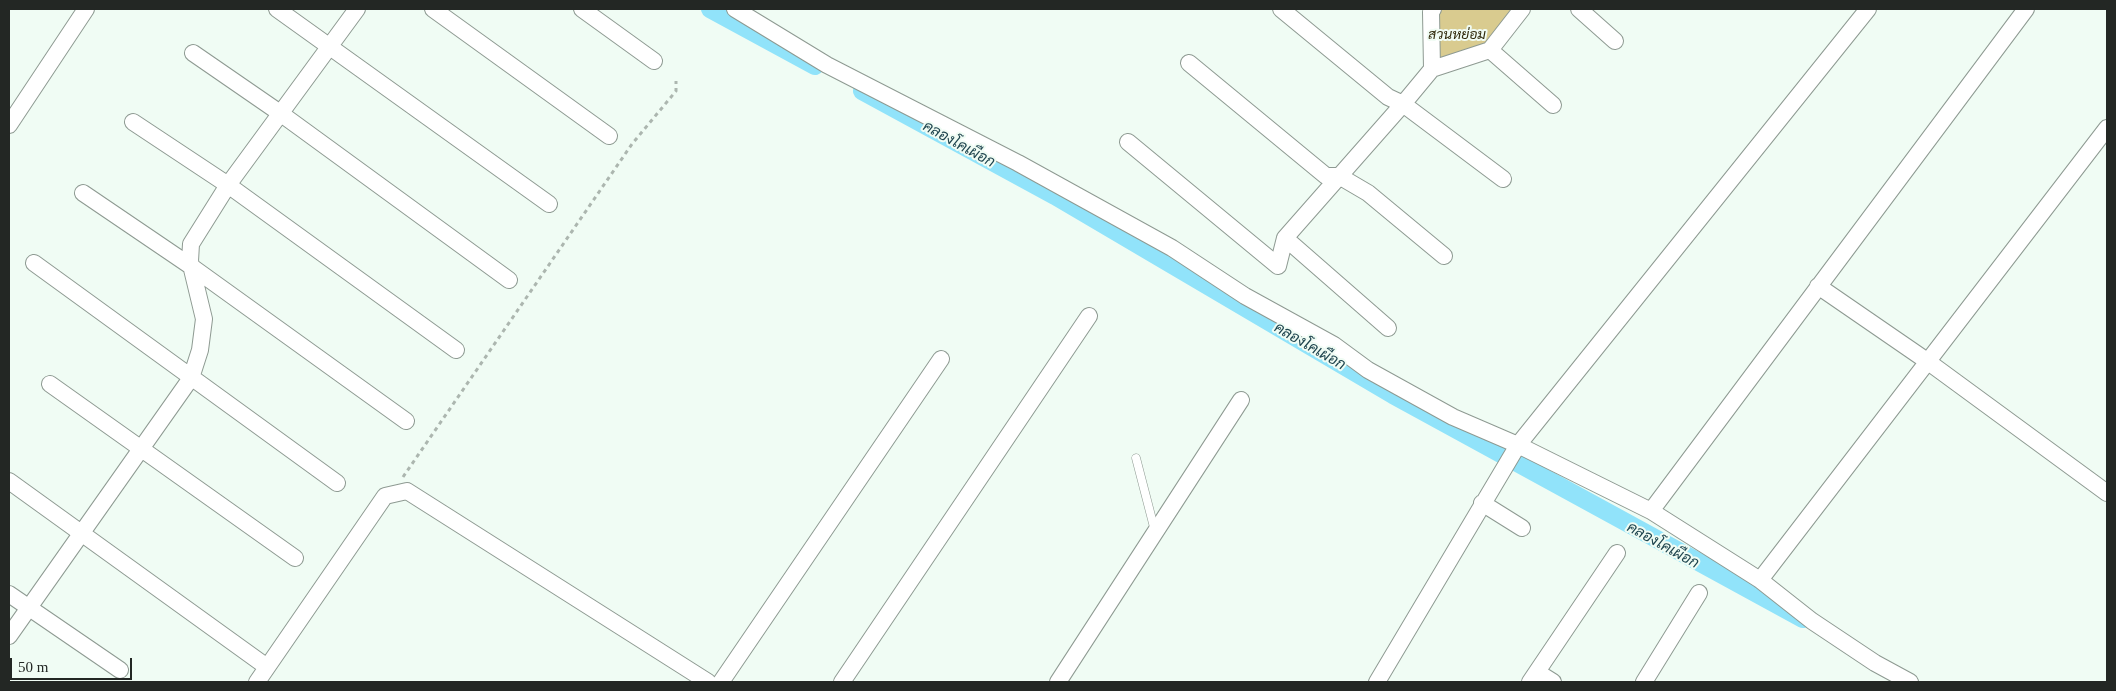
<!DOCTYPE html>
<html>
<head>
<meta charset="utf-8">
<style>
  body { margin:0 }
  #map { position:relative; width:2116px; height:691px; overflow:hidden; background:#f0fcf4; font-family:Georgia,serif }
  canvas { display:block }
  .frame { position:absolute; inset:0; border:10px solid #232724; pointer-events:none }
  .scale { position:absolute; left:10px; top:658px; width:122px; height:22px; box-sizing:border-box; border:2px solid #232724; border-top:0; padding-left:6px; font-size:15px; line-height:18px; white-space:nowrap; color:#232724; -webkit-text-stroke:4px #f0fcf4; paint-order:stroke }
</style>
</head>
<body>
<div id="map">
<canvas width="2116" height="691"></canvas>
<div class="frame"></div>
<div class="scale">50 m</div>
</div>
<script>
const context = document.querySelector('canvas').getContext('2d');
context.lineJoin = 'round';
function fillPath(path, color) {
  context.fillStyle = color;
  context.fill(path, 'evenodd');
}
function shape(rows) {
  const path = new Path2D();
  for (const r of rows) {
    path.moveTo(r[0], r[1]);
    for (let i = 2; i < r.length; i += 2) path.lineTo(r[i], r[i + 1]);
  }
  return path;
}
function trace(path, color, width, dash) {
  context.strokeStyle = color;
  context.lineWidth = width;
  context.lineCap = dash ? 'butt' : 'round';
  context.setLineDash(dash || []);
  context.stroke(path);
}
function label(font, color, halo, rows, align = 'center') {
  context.font = font + ' Georgia,Sarabun,serif';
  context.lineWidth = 4;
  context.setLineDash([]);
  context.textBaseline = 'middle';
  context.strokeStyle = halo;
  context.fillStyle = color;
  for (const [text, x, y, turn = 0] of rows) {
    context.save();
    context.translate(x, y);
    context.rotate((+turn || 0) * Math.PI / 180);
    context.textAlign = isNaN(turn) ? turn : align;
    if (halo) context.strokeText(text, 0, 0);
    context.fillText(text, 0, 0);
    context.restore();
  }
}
fillPath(shape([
  [1433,9,1522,9,1490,50,1432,69]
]), '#d9cb8f');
trace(shape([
  [710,9,815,66],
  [862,91,1055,196,1393,395,1803,619]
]), '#91e3fa', 18);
const service = shape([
  [1136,458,1155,531]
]);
const minor = shape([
  [277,9,549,204],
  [433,9,609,136],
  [582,9,654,61],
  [735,9,827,65,1018,163,1172,248,1245,296,1334,345,1368,370,1453,417,1518,445,1651,511,1760,580,1812,621,1875,663,1910,682],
  [1281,9,1388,97,1403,104,1503,179],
  [1579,9,1615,41],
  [1490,50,1553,105],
  [193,53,280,113,509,280],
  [1189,63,1326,176,1339,176,1368,193,1444,256],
  [1432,69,1431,12,1433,9],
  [133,122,228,185,456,350],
  [9,125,86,9],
  [1128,142,1278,266,1285,238,1403,104,1432,69,1490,50,1522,9],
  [83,193,192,267,406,421],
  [1285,238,1388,328],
  [34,263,337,483],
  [1818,286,1927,361,2107,493],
  [50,384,295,558],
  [9,481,267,667],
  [1482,503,1522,528],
  [1651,511,2026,9],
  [1760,580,2107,128],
  [9,594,120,670],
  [9,636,191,378,200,350,204,319,190,261,191,244,228,185,357,9],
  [1537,672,1553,682],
  [257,682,385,496,407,491,708,682],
  [721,682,941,359],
  [842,682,1089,316],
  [1058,682,1241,400],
  [1377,682,1518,445,1868,9],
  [1530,682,1617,553],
  [1644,682,1699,593]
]);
trace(service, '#8e9a92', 9);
trace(minor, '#8e9a92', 18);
trace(shape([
  [403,477,632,144,676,91,676,81]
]), '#acb6af', 3, [4, 4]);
trace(service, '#fff', 8);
trace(minor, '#fff', 16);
label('italic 14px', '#322b0d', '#f0fcf4', [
  ["สวนหย่อม",1457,34]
]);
label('italic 15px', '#1f454f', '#f0fcf4', [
  ["คลองโคเผือก",959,144,29],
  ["คลองโคเผือก",1310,346,30],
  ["คลองโคเผือก",1663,545,29]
]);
</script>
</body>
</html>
